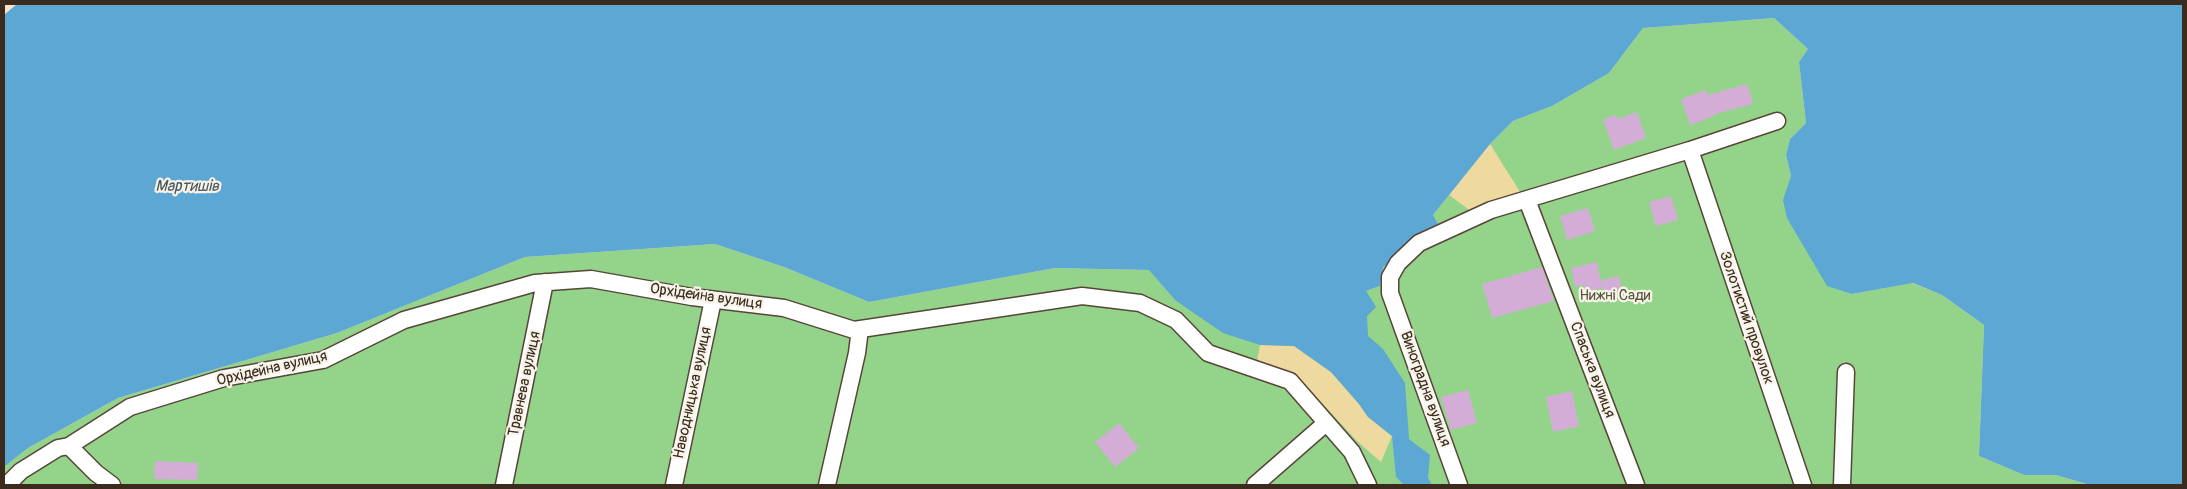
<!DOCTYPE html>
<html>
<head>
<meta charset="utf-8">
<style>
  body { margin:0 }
  #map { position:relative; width:2187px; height:489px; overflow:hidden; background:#f5e3cc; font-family:Pangolin,sans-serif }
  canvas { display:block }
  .frame { position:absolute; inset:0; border:5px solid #3b2a1e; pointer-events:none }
</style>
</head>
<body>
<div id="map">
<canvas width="2187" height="489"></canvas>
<div class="frame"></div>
</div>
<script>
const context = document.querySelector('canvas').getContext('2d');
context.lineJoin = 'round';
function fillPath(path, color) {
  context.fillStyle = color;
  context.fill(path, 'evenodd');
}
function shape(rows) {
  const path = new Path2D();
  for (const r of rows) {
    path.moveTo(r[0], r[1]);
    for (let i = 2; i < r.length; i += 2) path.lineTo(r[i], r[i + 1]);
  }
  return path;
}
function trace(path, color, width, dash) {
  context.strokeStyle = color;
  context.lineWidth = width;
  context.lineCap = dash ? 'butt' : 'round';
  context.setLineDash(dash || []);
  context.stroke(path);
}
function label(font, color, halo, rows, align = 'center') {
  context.font = font + ' Pangolin,sans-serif';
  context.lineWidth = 4.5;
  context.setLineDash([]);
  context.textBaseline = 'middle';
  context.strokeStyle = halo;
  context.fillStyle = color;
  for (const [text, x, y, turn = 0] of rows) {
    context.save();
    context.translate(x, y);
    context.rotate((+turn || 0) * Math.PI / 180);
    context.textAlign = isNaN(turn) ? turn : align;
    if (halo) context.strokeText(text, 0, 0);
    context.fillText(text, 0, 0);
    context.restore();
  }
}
fillPath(shape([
  [1774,18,1808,49,1799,62,1806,123,1790,139,1786,155,1791,176,1784,200,1852,294,1912,283,1942,295,1984,325,1979,456,2024,475,2056,475,2090,485,4,485,4,467,28,448,118,398,337,333,525,257,715,244,784,267,869,302,1055,268,1150,270,1175,300,1366,291,1380,286,1382,267,1425,235,1433,215,1490,144,1513,121,1552,106,1609,73,1643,28]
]), '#93d38a');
fillPath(shape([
  [1490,144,1522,195,1472,212,1449,195],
  [1260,345,1294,346,1331,372,1359,404,1368,417,1392,436,1381,462,1358,442,1297,376,1257,361]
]), '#eeda9e');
fillPath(shape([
  [17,4,2183,4,2183,485,2090,485,2056,475,2024,475,1979,456,1984,325,1942,295,1913,283,1852,294,1827,286,1787,218,1783,200,1791,176,1786,155,1790,139,1806,123,1799,62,1808,49,1774,18,1643,28,1609,73,1552,106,1513,121,1490,144,1433,215,1439,226,1383,267,1380,286,1366,291,1376,307,1367,316,1368,336,1383,349,1405,383,1409,439,1430,455,1428,478,1432,485,1404,485,1396,477,1392,436,1368,417,1359,404,1331,372,1294,346,1260,345,1223,333,1175,300,1149,270,1055,268,869,302,784,267,715,244,525,257,337,333,118,398,28,448,4,467,4,15]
]), '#5ca7d4');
fillPath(shape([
  [1747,84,1753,104,1715,114,1716,115,1690,125,1681,99,1706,90,1708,95],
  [1637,112,1646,138,1614,150,1603,119,1616,115,1617,119],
  [1671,196,1678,220,1656,226,1649,202],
  [1588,208,1595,231,1567,240,1560,216],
  [1597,262,1602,288,1585,292,1584,285,1575,287,1571,268],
  [1542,267,1554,301,1492,318,1482,284],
  [1619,276,1622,290,1604,294,1601,280],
  [1468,390,1477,423,1451,430,1441,397],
  [1572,391,1579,426,1553,432,1546,397],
  [1119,423,1139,448,1115,467,1095,442],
  [155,461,198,463,197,480,154,479]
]), '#d4add7');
const minor = shape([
  [1690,150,1803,485],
  [1527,200,1636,485],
  [69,446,96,473,112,485],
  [7,485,21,471,58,448,69,446,130,407,224,378,323,360,404,320,535,283,591,279,692,297,784,308,854,330,1082,296,1140,303,1176,320,1208,353,1290,381,1352,452,1368,485],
  [504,485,545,282],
  [674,485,713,300],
  [827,485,857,353,860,329],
  [1255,485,1326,423],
  [1459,485,1390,293,1390,277,1398,263,1419,243,1491,210,1690,150,1777,121],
  [1842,485,1846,372]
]);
trace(minor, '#574638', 19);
trace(minor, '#fff', 16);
label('15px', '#515439', '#f7f3e8', [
  ["Нижні Сади",1615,296]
]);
label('15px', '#3b2a1e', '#f7f3e8', [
  ["Орхідейна вулиця",706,297,8],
  ["Золотистий провулок",1746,318,71],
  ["Орхідейна вулиця",272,369,-13],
  ["Спаська вулиця",1592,370,69],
  ["Травнева вулиця",525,384,-78],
  ["Виноградна вулиця",1425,389,70],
  ["Наводницька вулиця",693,393,-78]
]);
label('italic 16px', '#47565e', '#f7f3e8', [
  ["Мартишів",187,187]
]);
</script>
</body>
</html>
